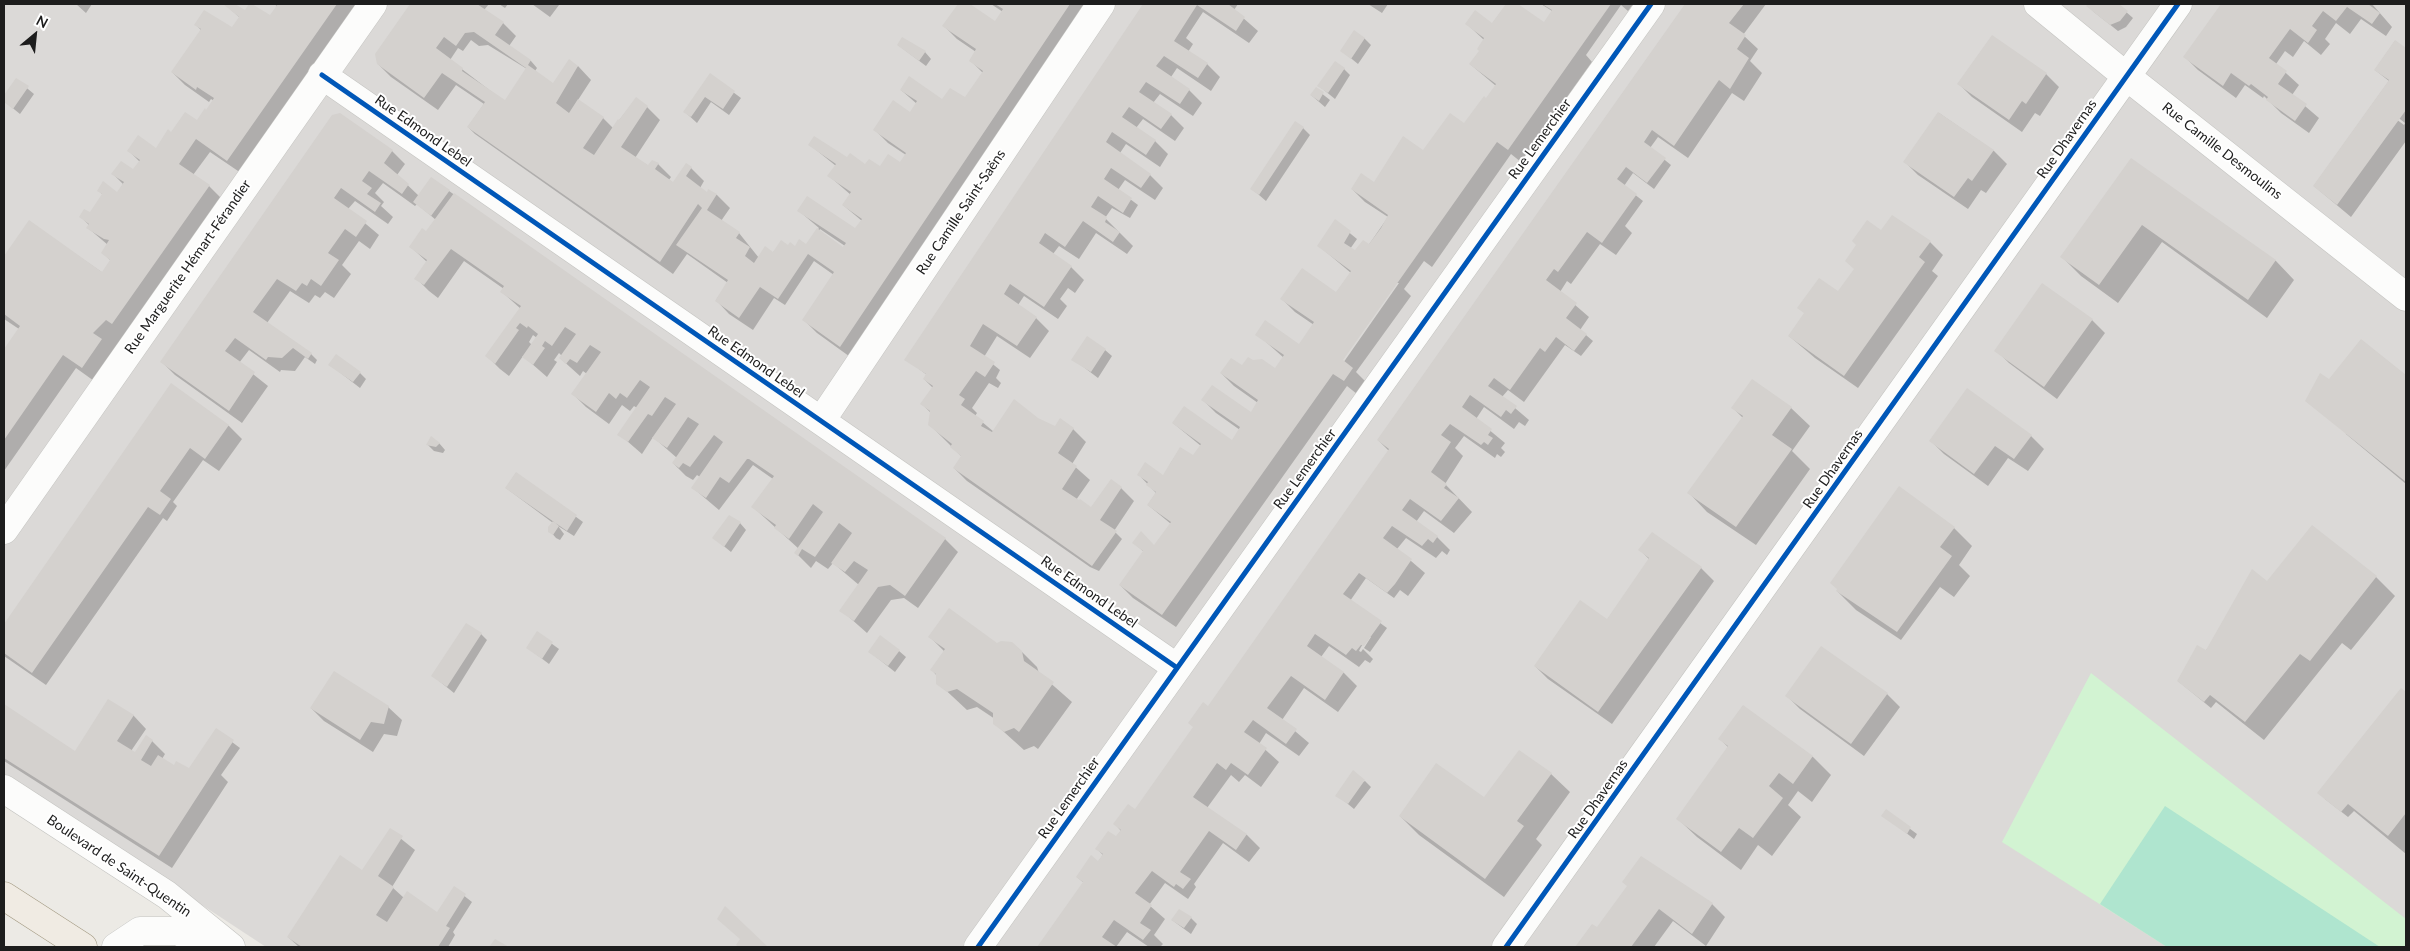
<!DOCTYPE html>
<html>
<head>
<meta charset="utf-8">
<style>
  body { margin:0 }
  #map { position:relative; width:2410px; height:951px; overflow:hidden; background:#eceae5; font-family:Lato,sans-serif }
  canvas { display:block }
  .frame { position:absolute; inset:0; border:5px solid #1d1d1d; pointer-events:none }
  .north { position:absolute; left:10px; top:10px; width:50px; height:50px; -webkit-text-stroke:4px #fff; paint-order:stroke; rotate:28deg; font-size:14px; font-weight:700; line-height:20px; text-align:center; color:#1d1d1d }
  .north::after { content:''; display:block; margin:auto; width:18px; height:22px; background:#1d1d1d; clip-path:polygon(50% 0,100% 100%,50% 72%,0 100%) }
</style>
</head>
<body>
<div id="map">
<canvas width="2410" height="951"></canvas>
<div class="frame"></div>
<div class="north">N</div>
</div>
<script>
const context = document.querySelector('canvas').getContext('2d');
context.lineJoin = 'round';
function fillPath(path, color) {
  context.fillStyle = color;
  context.fill(path, 'evenodd');
}
function shape(rows) {
  const path = new Path2D();
  for (const r of rows) {
    path.moveTo(r[0], r[1]);
    for (let i = 2; i < r.length; i += 2) path.lineTo(r[i], r[i + 1]);
  }
  return path;
}
function trace(path, color, width, dash) {
  context.strokeStyle = color;
  context.lineWidth = width;
  context.lineCap = dash ? 'butt' : 'round';
  context.setLineDash(dash || []);
  context.stroke(path);
}
function label(font, color, halo, rows, align = 'center') {
  context.font = font + ' Lato,sans-serif';
  context.lineWidth = 4;
  context.setLineDash([]);
  context.textBaseline = 'middle';
  context.strokeStyle = halo;
  context.fillStyle = color;
  for (const [text, x, y, turn = 0] of rows) {
    context.save();
    context.translate(x, y);
    context.rotate((+turn || 0) * Math.PI / 180);
    context.textAlign = isNaN(turn) ? turn : align;
    if (halo) context.strokeText(text, 0, 0);
    context.fillText(text, 0, 0);
    context.restore();
  }
}
fillPath(shape([
  [4,4,2406,4,2406,947,266,947,4,775]
]), '#dbd9d7');
fillPath(shape([
  [2091,673,2406,919,2406,947,2167,947,2002,842]
]), '#d2f3d2');
fillPath(shape([
  [2165,806,2380,947,2167,947,2100,904]
]), '#afe5cf');
fillPath(shape([
  [76,4,92,4,86,13],
  [225,4,233,4,245,11,270,17,277,6,274,4,359,4,241,173,210,152,193,175,209,186,222,199,101,386,76,368,4,471,4,351,19,329,4,319,4,259,29,222,103,273,111,261,103,253,108,245,88,228,90,226,81,217,97,219,103,195,98,190,118,193,123,184,113,174,139,175,140,162,129,151,156,150,171,133,198,121,214,101,211,99,209,102,185,85,172,72,202,31,196,25,240,35,240,18],
  [412,4,489,4,484,10,503,23,516,36,509,46,531,61,537,68,535,71,553,84,578,66,591,80,578,100,603,118,613,128,636,99,647,107,660,120,635,158,649,166,658,164,671,177,669,180,674,183,691,168,704,181,700,188,707,193,709,191,717,195,730,208,721,221,739,233,759,258,787,246,812,250,808,244,819,228,799,211,855,230,862,221,843,205,851,195,829,176,836,166,810,145,865,166,880,168,900,163,906,155,888,143,875,130,911,114,917,104,901,90,943,100,965,99,983,73,970,60,976,52,957,39,944,26,959,4,968,4,995,23,1003,12,991,4,1092,4,853,359,817,333,804,320,834,275,814,261,785,305,774,298,753,330,729,314,716,300,728,283,687,254,673,274,475,134,468,127,484,104,456,85,438,110,391,77,378,64,377,54],
  [471,40,479,46,488,45,527,69,505,102,450,60,458,48,463,51],
  [820,229,845,246,842,248,819,231],
  [499,4,508,4,505,8],
  [532,4,558,4,559,5,550,17],
  [1145,4,1238,4,1234,10,1258,31,1249,43,1203,12,1186,38,1193,44,1188,52,1207,64,1220,77,1211,91,1177,68,1171,77,1189,90,1202,103,1193,116,1160,94,1153,103,1171,115,1184,128,1175,141,1143,119,1136,128,1155,141,1168,154,1160,167,1126,144,1120,153,1150,175,1163,188,1155,200,1125,180,1118,190,1138,205,1130,218,1112,208,1105,218,1133,246,1127,254,1096,233,1079,259,1059,246,1053,254,1071,267,1084,280,1075,293,1068,288,1060,299,1067,306,1058,319,1024,296,1018,305,1036,318,1049,331,1030,358,997,336,984,357,1000,370,996,378,1001,383,998,388,989,383,972,408,977,413,975,416,994,432,1038,419,1055,428,1073,429,1086,442,1072,464,1090,480,1076,500,1091,509,1121,488,1134,501,1114,531,1122,539,1099,571,1090,567,967,481,954,468,962,457,930,425,931,413,922,404,933,388,924,379,927,375,906,359],
  [1368,4,1388,4,1382,13],
  [1507,4,1516,4,1548,27,1552,11,1541,4,1633,4,1628,11,1621,5,1586,55,1592,62,1521,162,1511,154,1432,267,1424,261,1404,289,1411,296,1356,372,1366,382,1357,394,1347,386,1176,627,1133,598,1120,585,1144,552,1134,543,1155,547,1171,524,1148,505,1156,493,1138,474,1168,480,1170,464,1181,448,1193,457,1201,446,1173,423,1232,441,1240,430,1216,413,1203,400,1251,414,1258,403,1234,386,1221,373,1242,367,1275,370,1284,358,1257,334,1299,346,1314,325,1295,312,1282,299,1336,293,1351,273,1319,246,1335,221,1357,239,1350,249,1361,256,1388,217,1365,202,1352,189,1374,184,1424,152,1464,125,1487,100,1496,86,1470,64,1480,51,1484,40,1467,24,1492,24],
  [1396,283,1399,283,1341,366,1339,364],
  [1686,4,1766,4,1743,35,1758,49,1750,61,1762,73,1744,101,1732,93,1688,158,1658,137,1650,148,1671,165,1654,189,1633,173,1624,186,1643,201,1625,226,1632,233,1616,255,1600,244,1571,284,1567,281,1560,292,1589,317,1580,330,1593,341,1581,356,1565,345,1524,402,1508,390,1502,397,1529,420,1525,426,1519,422,1514,429,1484,407,1476,419,1505,443,1501,448,1505,452,1501,457,1497,454,1495,458,1464,436,1455,448,1463,456,1445,484,1472,512,1454,533,1424,511,1416,522,1437,537,1450,550,1447,555,1442,551,1436,558,1406,538,1397,549,1425,573,1408,596,1400,590,1394,598,1366,578,1350,601,1387,628,1370,652,1364,648,1371,637,1368,637,1361,647,1359,651,1361,652,1363,649,1373,659,1370,663,1365,660,1359,667,1329,646,1321,657,1344,673,1357,686,1338,712,1304,688,1282,720,1309,743,1299,756,1266,733,1259,744,1279,762,1261,787,1245,775,1239,782,1231,775,1207,808,1247,835,1260,848,1249,862,1223,843,1194,884,1196,887,1188,899,1165,883,1149,905,1165,919,1154,935,1163,944,1160,947,1149,947,1127,932,1116,947,1038,947,1084,883,1077,877,1098,862,1103,855,1097,849,1116,837,1121,831,1115,824,1135,811,1389,451,1378,440],
  [2090,4,2117,4,2133,18,2126,27,2118,31,2094,12,2088,6],
  [2223,4,2372,4,2392,27,2386,36,2361,19,2350,34,2336,23,2325,39,2330,44,2321,55,2304,41,2293,57,2285,51,2276,64,2299,85,2292,95,2319,118,2309,133,2281,113,2264,96,2263,98,2245,85,2236,98,2198,70,2185,57],
  [1992,37,2046,74,2059,87,2040,116,2035,113,2022,132,1972,97,1959,84],
  [1364,38,1371,45,1358,64,1342,51],
  [2395,41,2406,49,2406,141,2351,217,2314,186,2389,81,2375,70],
  [2382,105,2405,123,2404,125,2380,107],
  [898,45,925,52,931,59,926,66],
  [1344,69,1350,75,1335,99,1319,86],
  [710,75,741,98,729,115,711,102,697,123,685,112],
  [17,80,34,94,20,114,4,101,4,97],
  [1316,89,1330,100,1325,107,1311,95],
  [1939,113,1994,151,2007,164,1986,193,1981,190,1968,209,1918,175,1905,162],
  [340,114,392,151,405,164,397,175,419,196,449,191,945,539,958,552,918,608,904,598,891,600,867,633,841,610,859,585,833,563,828,569,816,561,811,568,796,553,799,549,753,507,773,479,753,465,719,510,693,488,700,477,697,475,693,480,686,476,673,463,677,458,653,437,642,454,619,434,637,408,634,406,630,411,622,405,609,424,586,407,573,394,587,374,583,371,580,376,560,358,562,356,559,353,554,360,557,362,547,377,523,356,509,376,500,369,487,356,521,309,502,292,504,289,464,261,438,298,429,291,416,278,427,262,411,247,426,233,436,220,417,204,415,206,383,183,375,193,384,202,381,206,393,217,388,224,355,201,348,209,379,235,370,249,359,241,342,265,351,274,334,298,325,292,320,298,315,295,309,303,290,291,267,323,311,354,317,360,315,364,305,357,295,371,281,370,280,372,249,350,239,363,268,386,242,423,175,375,162,362],
  [533,335,537,338,532,345,529,342],
  [1303,128,1310,135,1266,201,1252,189],
  [2160,181,2276,261,2294,280,2267,318,2162,242,2118,303,2081,276,2062,257],
  [1881,232,1930,242,1943,255,1932,271,1938,276,1858,388,1815,358,1789,336,1839,293],
  [2092,320,2105,333,2057,399,2009,363,1996,350],
  [2361,340,2406,376,2406,484,2346,434,2329,381],
  [1105,350,1112,356,1098,378,1073,359],
  [329,364,360,373,366,379,360,388],
  [171,385,229,426,242,439,219,471,203,460,173,502,177,506,167,521,163,518,46,685,4,656,4,626],
  [1733,408,1791,408,1810,426,1792,451,1810,469,1756,545,1707,512,1689,493,1743,418],
  [2031,436,2044,449,2028,471,2008,458,1988,486,1944,454,1931,441],
  [439,443,445,450,443,453,434,451,428,445],
  [516,473,583,522,574,536,558,526,564,534,560,540,556,538,550,531,553,523,506,488],
  [740,523,746,530,731,552,714,538],
  [2312,527,2376,577,2395,596,2351,650,2342,643,2264,740,2216,702,2211,708,2178,681,2267,583],
  [1954,528,1972,546,1959,565,1970,576,1954,597,1940,587,1901,640,1856,610,1837,591],
  [1640,550,1701,568,1714,581,1612,724,1548,679,1535,666,1607,620,1650,560],
  [537,633,559,649,549,664,528,648],
  [481,634,487,640,454,693,433,676],
  [930,637,1018,648,1037,667,1039,673,1072,702,1038,749,1034,746,1024,750,994,723,995,719,977,707,967,710,938,683,937,676,932,670,945,652],
  [899,651,906,657,895,672,870,652],
  [2401,690,2406,693,2406,854,2354,811,2348,817,2325,799],
  [1887,694,1900,707,1864,756,1800,709,1787,696],
  [4,706,75,752,133,715,146,729,131,751,134,753,152,741,165,754,162,759,173,766,189,770,216,730,240,748,221,775,228,782,172,868,4,761],
  [1743,706,1813,757,1831,775,1812,802,1798,791,1788,805,1801,817,1772,856,1758,845,1741,870,1697,837,1678,819,1729,748,1720,739],
  [388,707,402,720,397,736,384,734,373,752,324,721,311,708],
  [1551,774,1570,792,1536,839,1542,845,1504,897,1419,835,1400,816,1485,799],
  [1365,781,1371,787,1354,809,1337,795],
  [1886,811,1917,834,1914,839,1883,815],
  [390,830,415,850,392,887,404,898,437,914,454,888,472,902,453,932,455,935,448,947,299,947,288,937,363,871],
  [1641,857,1712,904,1725,917,1706,946,1673,921,1654,947,1577,947,1592,925,1598,929,1628,887],
  [1191,918,1197,924,1191,934,1172,920]
]), '#0003');
fillPath(shape([
  [223,4,235,4,245,10,249,4,252,4,270,15,278,4,337,4,227,161,196,139,179,164,210,185,112,324,106,320,93,333,102,339,82,368,63,355,4,440,4,349,20,326,4,314,4,256,29,220,102,272,110,260,101,253,109,240,104,239,86,228,89,224,79,217,84,209,90,212,102,194,97,191,103,181,117,192,124,182,111,174,121,161,133,169,140,160,127,151,138,135,156,148,168,129,171,132,185,112,197,120,205,108,206,110,214,98,197,87,196,90,171,72,201,29,194,25,204,10,232,27,239,17],
  [410,4,477,4,504,22,495,35,531,60,528,65,553,83,569,59,578,66,556,103,569,113,578,99,604,117,583,148,594,155,618,119,619,120,636,97,648,106,621,147,648,165,652,160,659,163,655,169,673,182,686,163,692,167,686,176,707,192,708,189,717,194,707,210,740,232,736,238,750,247,745,256,754,263,765,246,773,252,781,240,788,245,790,242,795,246,799,239,806,244,817,228,843,247,846,243,797,211,807,196,855,228,862,219,842,205,851,192,827,176,836,164,808,145,814,136,847,157,850,153,865,164,869,159,880,166,888,154,900,162,906,153,873,130,893,100,910,112,917,101,900,90,909,76,942,99,950,88,965,97,983,71,969,61,976,49,942,26,958,4,970,4,995,21,1003,9,995,4,1070,4,840,347,802,320,834,272,808,254,778,299,760,287,739,318,715,301,728,280,676,245,702,208,698,204,660,262,467,127,485,102,482,100,442,73,424,98,377,64,375,54],
  [474,32,526,68,505,100,462,71,463,68,436,48,444,37,456,46,465,33],
  [1143,4,1228,4,1245,17,1236,31,1197,5,1174,41,1208,63,1198,78,1164,56,1156,66,1190,89,1180,104,1146,82,1139,92,1172,114,1161,129,1129,107,1122,117,1156,140,1146,155,1112,132,1106,142,1151,174,1141,188,1111,168,1104,179,1132,198,1123,213,1098,196,1091,207,1107,217,1105,222,1120,232,1113,242,1083,221,1065,247,1045,233,1039,243,1072,266,1044,307,1010,284,1004,294,1037,317,1017,346,983,324,970,346,995,362,985,377,976,371,959,395,965,399,961,405,984,421,981,426,992,432,1014,399,1038,418,1055,426,1060,418,1074,428,1058,453,1077,466,1062,489,1079,500,1080,499,1091,507,1111,479,1122,487,1100,520,1117,531,1092,566,953,468,961,456,950,447,952,444,928,425,930,411,920,404,933,386,923,379,926,374,904,360],
  [1506,4,1518,4,1544,22,1552,10,1542,4,1611,4,1508,150,1497,142,1343,360,1353,368,1344,381,1333,374,1162,615,1119,585,1143,551,1132,543,1141,531,1154,545,1171,522,1147,505,1156,492,1146,485,1148,482,1137,475,1145,462,1163,475,1180,447,1193,455,1201,444,1172,423,1184,406,1232,440,1240,427,1201,400,1212,385,1251,412,1258,400,1220,373,1231,358,1242,365,1248,357,1253,360,1262,359,1275,368,1284,355,1255,335,1265,320,1299,344,1314,322,1280,299,1302,268,1336,292,1351,271,1317,246,1335,219,1351,231,1344,243,1355,250,1363,240,1369,244,1381,228,1388,215,1351,189,1361,173,1374,182,1403,136,1423,150,1450,113,1464,123,1484,96,1486,98,1496,84,1469,64,1479,51,1477,49,1484,38,1465,24,1475,10,1492,23],
  [1685,4,1744,4,1729,23,1746,35,1737,49,1749,58,1730,89,1719,80,1674,146,1652,130,1644,142,1666,158,1647,183,1626,167,1617,179,1637,194,1629,205,1602,243,1587,232,1558,272,1554,269,1546,280,1577,303,1566,318,1587,334,1574,351,1556,337,1545,352,1540,348,1510,390,1494,378,1488,386,1517,406,1511,414,1506,410,1501,417,1470,395,1462,407,1492,429,1488,435,1493,438,1488,445,1484,442,1481,445,1450,424,1441,435,1451,442,1431,472,1447,484,1444,488,1459,498,1441,521,1410,499,1402,510,1438,536,1433,543,1428,539,1422,546,1392,526,1383,538,1412,559,1395,584,1387,593,1359,573,1343,594,1382,621,1364,646,1361,645,1356,651,1352,648,1346,655,1315,634,1307,646,1344,672,1325,700,1291,676,1267,708,1297,729,1286,744,1253,720,1244,732,1267,748,1248,775,1231,763,1226,770,1217,763,1193,797,1247,834,1236,850,1209,831,1180,872,1191,879,1183,889,1176,884,1174,887,1152,871,1135,893,1152,905,1140,923,1151,930,1143,940,1114,920,1102,937,1117,947,1037,947,1083,882,1076,877,1091,855,1098,861,1103,854,1095,849,1108,831,1116,836,1121,830,1113,824,1128,804,1135,809,1193,727,1188,723,1203,702,1208,706,1384,456,1389,449,1377,440],
  [2088,4,2119,4,2128,11,2120,21,2110,25,2086,6],
  [2221,4,2368,4,2380,13,2372,24,2347,7,2336,21,2323,11,2312,26,2317,30,2308,43,2290,29,2269,58,2287,71,2278,84,2307,104,2295,121,2266,100,2268,97,2251,84,2249,86,2231,73,2223,86,2183,57],
  [1354,30,1365,38,1351,59,1340,51],
  [1992,35,2047,73,2026,104,2022,101,2009,120,1957,84],
  [902,37,926,51,919,61,897,45],
  [2395,40,2406,48,2406,110,2337,205,2313,186,2389,80,2374,70],
  [1335,61,1345,68,1328,93,1317,86],
  [710,73,735,91,723,109,705,97,691,117,683,112],
  [16,78,29,86,13,109,4,102,4,95],
  [1316,87,1324,92,1319,101,1310,95],
  [1938,112,1994,150,1972,181,1968,178,1954,197,1903,162],
  [340,113,393,150,384,163,409,184,402,194,369,171,362,181,372,188,367,194,381,203,375,212,341,188,334,198,367,221,356,237,345,229,328,253,339,260,321,286,311,279,307,286,302,283,296,291,277,279,253,312,312,353,308,359,293,348,282,358,268,357,266,360,235,338,225,351,255,372,229,411,160,362,332,115],
  [1295,121,1304,127,1259,195,1250,189],
  [2131,158,2276,260,2248,300,2142,225,2099,285,2060,257],
  [431,177,450,190,431,216,413,202],
  [454,193,946,538,905,596,890,585,878,587,854,621,839,611,868,570,854,561,845,572,831,563,852,533,839,523,815,557,802,549,798,556,794,553,823,512,813,504,789,539,774,528,776,525,751,507,774,476,749,459,747,459,729,483,720,477,706,498,691,488,723,442,714,435,690,467,683,463,679,468,672,463,699,424,688,417,667,448,652,438,676,404,665,397,652,416,648,414,628,442,617,435,650,387,640,380,627,398,620,393,616,399,609,393,596,412,571,394,601,352,590,345,577,363,570,359,566,364,559,358,576,334,565,327,552,346,545,341,542,346,545,348,533,365,522,357,538,334,528,326,527,328,520,323,516,328,519,330,495,364,485,356,521,306,500,292,504,286,451,249,424,285,414,279,427,260,409,247,422,228,426,231],
  [1892,215,1931,241,1919,257,1925,262,1844,376,1788,336,1804,313,1797,308,1819,278,1838,291,1854,269,1845,261,1856,245,1852,241,1867,220,1881,230],
  [2042,283,2093,319,2044,387,1994,351],
  [1087,336,1106,349,1091,372,1071,360],
  [2361,339,2406,375,2406,482,2305,401,2320,373,2329,379],
  [336,354,361,372,353,382,328,365],
  [1752,379,1792,407,1772,435,1792,449,1736,527,1687,493,1743,416,1731,408],
  [171,383,229,425,205,459,190,448,160,491,171,499,160,515,148,507,32,673,4,653,4,624],
  [1967,388,2032,435,2014,459,1995,446,1974,474,1929,441],
  [431,436,440,443,436,447,426,445],
  [516,472,577,515,567,531,505,488],
  [1899,486,1955,527,1940,547,1952,556,1897,632,1836,591,1837,589,1830,583],
  [729,515,741,522,724,547,712,538],
  [553,521,559,526,553,535,548,532,548,527],
  [2312,525,2377,576,2310,661,2300,654,2245,722,2210,695,2204,702,2177,681,2197,645,2206,650,2252,569,2267,581],
  [1652,532,1702,567,1598,712,1534,666,1580,600,1607,619,1649,558,1638,550],
  [949,608,997,643,1001,641,1012,642,1022,651,1024,661,1054,682,1019,732,1014,728,1004,732,993,724,993,713,957,689,947,692,936,684,936,674,930,670,945,649,928,637],
  [466,623,482,633,447,687,431,676],
  [537,631,553,642,542,659,526,648],
  [880,635,900,650,888,666,868,652],
  [1821,646,1888,693,1851,744,1785,696],
  [334,671,389,706,384,724,371,722,360,740,310,708],
  [2401,688,2406,692,2406,813,2388,836,2348,804,2341,812,2317,793],
  [108,699,134,715,117,741,135,752,146,735,153,740,141,760,151,766,158,755,174,765,176,761,189,768,216,728,234,740,159,856,4,758,4,704,75,751],
  [1743,705,1813,756,1793,784,1779,773,1769,786,1783,798,1753,838,1739,828,1721,852,1676,819,1728,746,1718,739],
  [1519,750,1552,773,1517,821,1524,826,1485,879,1399,816,1436,763,1484,797],
  [1353,770,1365,780,1348,804,1335,796],
  [1886,809,1911,827,1907,834,1881,816],
  [390,828,403,836,378,876,394,887,376,915,387,922,407,891,437,912,454,886,466,894,446,926,450,928,438,947,302,947,287,937,340,855,362,870],
  [1641,856,1713,903,1692,934,1659,909,1631,947,1575,947,1592,924,1597,927,1627,886,1622,882],
  [725,906,747,927,768,947,739,947,736,945,740,939,717,919],
  [1179,909,1192,917,1184,928,1171,920],
  [495,939,509,947,489,947]
]), '#d4d1ce');
const minor = shape([
  [2038,4,2126,76,2406,297],
  [322,75,1176,667],
  [821,421,1101,4],
  [4,530,373,4],
  [4,789,167,895,231,947],
  [116,947,140,931,177,931,216,947],
  [978,947,1651,4],
  [1506,947,2178,4]
]);
const primary = shape([
  [4,896,83,947]
]);
trace(minor, '#c4c4c1', 29);
trace(primary, '#a29982', 29);
trace(minor, '#fcfcfb', 28);
trace(primary, '#f0ebe3', 28);
trace(shape([
  [322,75,1176,667],
  [978,947,1651,4],
  [1506,947,2178,4]
]), '#0057b8', 5);
label('14px', '#1d1d1d', '#fff', [
  ["Rue Edmond Lebel",423,131,35],
  ["Rue Lemerchier",1540,139,-54],
  ["Rue Dhavernas",2067,139,-55],
  ["Rue Camille Desmoulins",2222,151,38],
  ["Rue Camille Saint-Saëns",961,212,-56],
  ["Rue Marguerite Hémart-Férandier",188,267,-55],
  ["Rue Edmond Lebel",756,362,35],
  ["Rue Lemerchier",1305,469,-54],
  ["Rue Dhavernas",1833,469,-55],
  ["Rue Edmond Lebel",1089,592,35],
  ["Rue Lemerchier",1069,798,-55],
  ["Rue Dhavernas",1598,799,-55],
  ["Boulevard de Saint-Quentin",119,866,34]
]);
</script>
</body>
</html>
